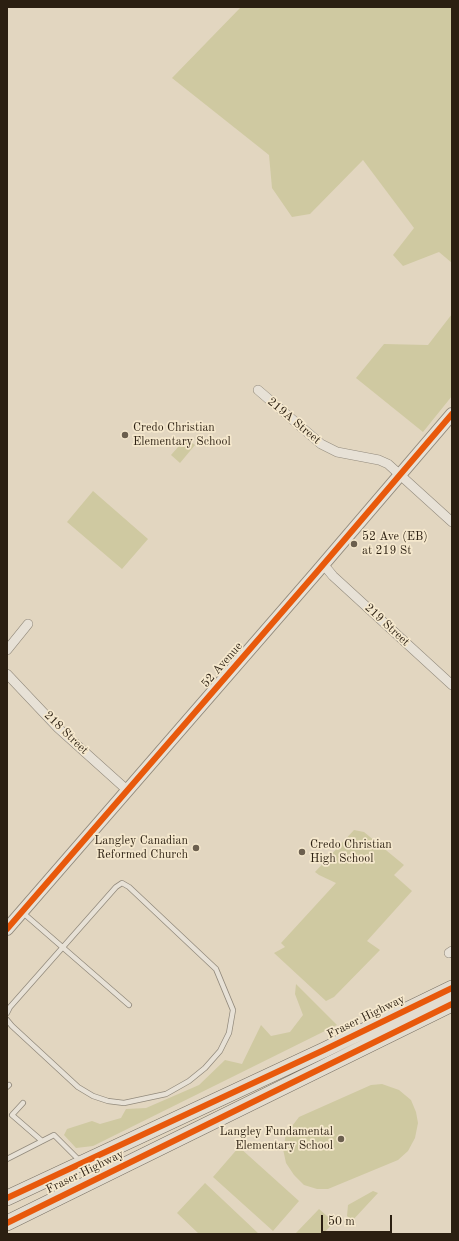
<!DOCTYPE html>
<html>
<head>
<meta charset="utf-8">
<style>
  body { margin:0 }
  #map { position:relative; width:459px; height:1241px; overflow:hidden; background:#e2d6c0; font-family:"Old Standard TT",serif }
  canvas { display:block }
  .frame { position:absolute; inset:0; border:8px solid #2b1f11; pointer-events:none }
  .scale { position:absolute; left:321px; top:1215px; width:71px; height:18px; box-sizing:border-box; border:2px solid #2b1f11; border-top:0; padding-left:5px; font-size:12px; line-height:14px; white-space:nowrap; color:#2b1f11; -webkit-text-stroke:3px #f5e8cd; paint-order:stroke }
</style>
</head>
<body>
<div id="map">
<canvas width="459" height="1241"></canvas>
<div class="frame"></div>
<div class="scale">50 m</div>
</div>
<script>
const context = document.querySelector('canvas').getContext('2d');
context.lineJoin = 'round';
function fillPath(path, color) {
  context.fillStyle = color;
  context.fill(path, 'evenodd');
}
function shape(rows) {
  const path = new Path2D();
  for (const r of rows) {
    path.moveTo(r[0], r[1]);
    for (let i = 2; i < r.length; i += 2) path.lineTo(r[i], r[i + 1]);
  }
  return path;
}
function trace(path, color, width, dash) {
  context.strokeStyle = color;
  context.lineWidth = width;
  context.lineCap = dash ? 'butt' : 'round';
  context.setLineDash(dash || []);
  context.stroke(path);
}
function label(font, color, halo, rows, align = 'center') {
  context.font = font + ' "Old Standard TT",serif';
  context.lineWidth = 3.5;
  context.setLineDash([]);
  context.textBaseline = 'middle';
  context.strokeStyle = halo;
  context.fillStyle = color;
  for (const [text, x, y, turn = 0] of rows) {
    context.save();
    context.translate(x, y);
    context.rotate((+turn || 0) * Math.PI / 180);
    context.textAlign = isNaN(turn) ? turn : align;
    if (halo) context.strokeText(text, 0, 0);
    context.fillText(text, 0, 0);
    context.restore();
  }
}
fillPath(shape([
  [241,7,452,7,452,263,439,252,403,266,393,255,414,228,363,160,310,214,292,217,272,188,269,155,172,78],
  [452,314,452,396,423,432,356,378,384,344,428,345],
  [186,438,195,445,180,463,171,455],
  [93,491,148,539,122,569,67,522],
  [354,830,364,832,404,865,394,875,412,891,367,941,380,950,334,997,326,1001,274,953,285,947,281,943,336,883,319,875,315,872],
  [296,984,337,1025,93,1146,76,1148,64,1135,67,1129,92,1121,100,1124,121,1118,126,1109,146,1108,199,1085,225,1060,242,1064,261,1025,271,1036,290,1032,303,1015,295,994],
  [382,1084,399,1090,411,1100,416,1112,418,1123,415,1138,408,1151,398,1160,328,1189,317,1189,304,1185,294,1175,286,1163,283,1149,286,1134,299,1117,371,1085],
  [239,1147,299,1201,273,1231,213,1177],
  [205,1183,259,1234,199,1234,177,1213],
  [373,1191,378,1193,352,1221,347,1216,348,1205],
  [319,1209,334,1222,323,1234,295,1234]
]), '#cfc9a1');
const service = shape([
  [22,912,129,1005],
  [7,1013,10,1007,116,887,122,883,129,887,216,969,233,1010,229,1033,220,1051,205,1068,189,1081,166,1094,124,1103,108,1101,93,1096,78,1087,12,1026,7,1020],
  [7,1087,9,1085],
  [23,1103,12,1115,42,1141],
  [7,1159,54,1135,79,1160]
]);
const minor = shape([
  [258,390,321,444,337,452,379,460,388,464,452,522],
  [323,564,333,576,452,685],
  [7,650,28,624],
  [7,674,58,728,127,790],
  [449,953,452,951]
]);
const tertiary = shape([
  [7,929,316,573,452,414]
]);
const primary = shape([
  [7,1198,324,1050,452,988],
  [7,1223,452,1004]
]);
trace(service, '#928a7c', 6);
trace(minor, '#928a7c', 10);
trace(tertiary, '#928a7c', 14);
trace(primary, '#797164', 16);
trace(service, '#e7e1d6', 4.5);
trace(minor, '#e7e1d6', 9);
trace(tertiary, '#e7e1d6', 12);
trace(primary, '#e3dccf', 15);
trace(shape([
  [7,929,316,573,452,414],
  [7,1198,324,1050,452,988],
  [7,1223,452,1004]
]), '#e8590c', 6);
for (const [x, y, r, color] of [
  [125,435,4,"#6b5f4e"],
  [354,544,4,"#6b5f4e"],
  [196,848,4,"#6b5f4e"],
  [302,852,4,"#6b5f4e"],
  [341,1139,4,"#6b5f4e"]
]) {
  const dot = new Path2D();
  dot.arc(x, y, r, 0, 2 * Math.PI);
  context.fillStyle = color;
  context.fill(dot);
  trace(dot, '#f5e8cd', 1.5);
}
label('12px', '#2b1f11', '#f5e8cd', [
  ["219A Street",294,421,40],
  ["219 Street",387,625,43],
  ["52 Avenue",222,665,-49],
  ["218 Street",66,733,44],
  ["Fraser Highway",366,1017,-26],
  ["Fraser Highway",85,1172,-26]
]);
label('12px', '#2b1f11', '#f5e8cd', [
  ["Credo Christian",133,428],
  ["Elementary School",133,442],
  ["52 Ave (EB)",362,537],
  ["at 219 St",362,551],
  ["Langley Canadian",188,841,"right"],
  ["Reformed Church",188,855,"right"],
  ["Credo Christian",310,845],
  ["High School",310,859],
  ["Langley Fundamental",333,1132,"right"],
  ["Elementary School",333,1146,"right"]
], 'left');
</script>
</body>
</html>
